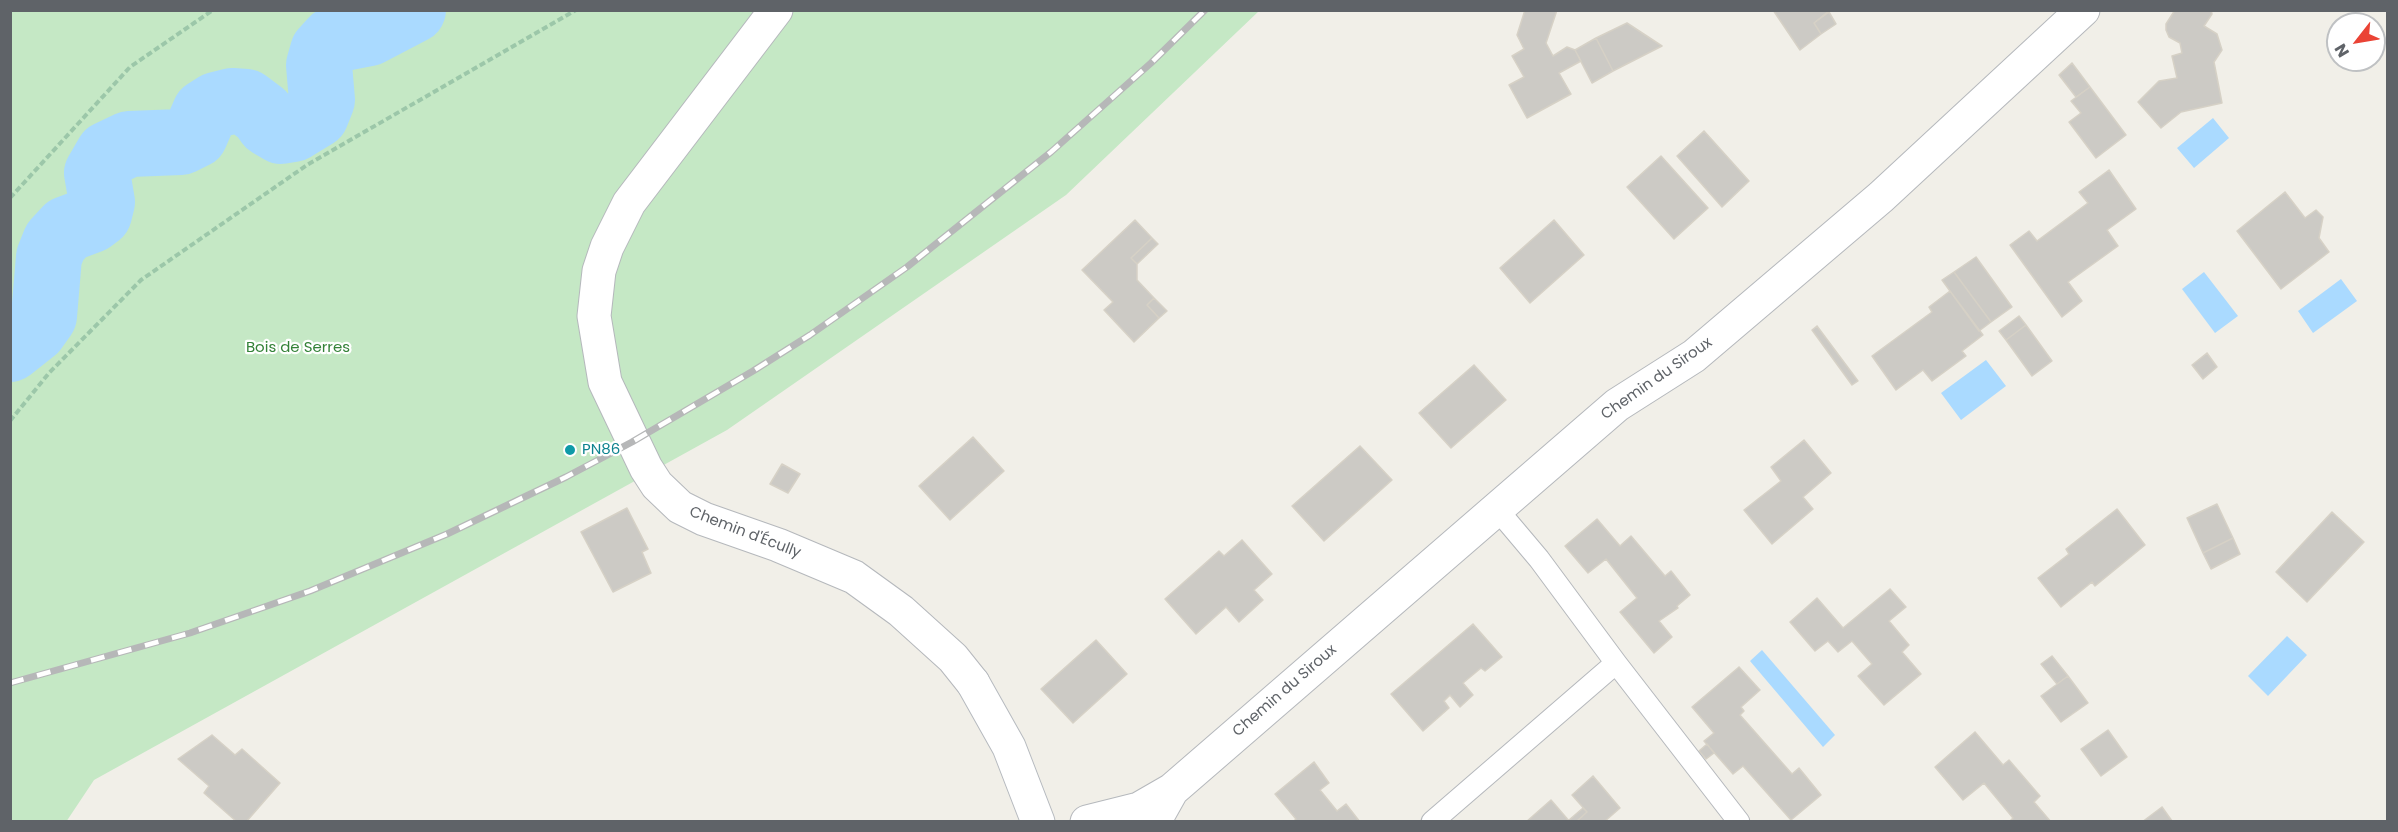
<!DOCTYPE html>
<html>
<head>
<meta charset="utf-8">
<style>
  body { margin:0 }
  #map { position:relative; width:2398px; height:832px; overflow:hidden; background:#f1efe8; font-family:Poppins,sans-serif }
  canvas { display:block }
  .frame { position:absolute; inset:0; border:12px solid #5f6368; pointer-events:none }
  .north { position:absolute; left:2326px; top:12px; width:60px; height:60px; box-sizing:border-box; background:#fff; border:2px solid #bfc1c3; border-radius:50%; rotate:239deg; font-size:16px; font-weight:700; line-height:24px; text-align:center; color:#5f6368 }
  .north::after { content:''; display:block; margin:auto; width:21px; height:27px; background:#ea4335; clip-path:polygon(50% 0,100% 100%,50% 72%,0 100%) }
</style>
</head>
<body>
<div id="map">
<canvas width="2398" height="832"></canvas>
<div class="frame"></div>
<div class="north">N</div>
</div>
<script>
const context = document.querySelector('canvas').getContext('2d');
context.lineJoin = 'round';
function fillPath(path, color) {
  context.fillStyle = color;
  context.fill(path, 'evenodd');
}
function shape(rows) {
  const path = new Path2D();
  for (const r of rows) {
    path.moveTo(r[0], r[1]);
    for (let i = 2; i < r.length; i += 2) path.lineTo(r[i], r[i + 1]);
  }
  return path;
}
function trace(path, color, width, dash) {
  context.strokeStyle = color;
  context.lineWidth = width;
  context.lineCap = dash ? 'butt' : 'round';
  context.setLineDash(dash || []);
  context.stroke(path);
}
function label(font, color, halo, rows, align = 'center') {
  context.font = font + ' Poppins,sans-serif';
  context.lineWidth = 4.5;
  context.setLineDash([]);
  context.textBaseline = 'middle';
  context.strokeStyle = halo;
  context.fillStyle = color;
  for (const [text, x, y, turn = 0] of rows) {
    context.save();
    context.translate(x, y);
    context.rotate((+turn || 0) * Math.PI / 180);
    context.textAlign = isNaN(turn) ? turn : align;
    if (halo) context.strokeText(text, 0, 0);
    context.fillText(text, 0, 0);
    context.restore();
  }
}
fillPath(shape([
  [10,11,1259,11,1066,195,727,430,94,780,66,822,11,821]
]), '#c5e8c5');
fillPath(shape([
  [2213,118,2229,138,2194,168,2177,148],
  [2204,272,2238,316,2215,333,2182,289],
  [2341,279,2357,301,2313,333,2298,311],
  [1986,360,2006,386,1961,420,1941,393],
  [2287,636,2307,655,2268,696,2248,676],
  [1762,650,1835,735,1823,747,1750,661]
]), '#aadaff');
trace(shape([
  [10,349,34,330,44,316,49,257,55,242,67,229,91,220,99,214,102,202,97,173,108,154,129,144,181,142,195,135,205,112,216,105,232,101,246,102,262,114,269,124,281,131,293,129,316,115,322,100,319,65,323,51,333,40,369,33,413,10]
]), '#aadaff', 66);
const building = shape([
  [1525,10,1557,10,1546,43,1553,56,1567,47,1575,50,1581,61,1559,73,1571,94,1527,118,1509,85,1524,77,1512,56,1524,49,1517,35,1525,10],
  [1773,10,1830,10,1814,23,1821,34,1800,50,1773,10],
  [2175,10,2211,10,2212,14,2204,26,2217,34,2222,50,2214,62,2222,103,2181,112,2161,128,2138,102,2159,81,2177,78,2172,56,2182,53,2180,43,2169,37,2166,30,2166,24,2175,10],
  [1829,12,1836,24,1821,34,1814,23,1829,12],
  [1627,23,1662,46,1613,71,1596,38,1627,23],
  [1596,38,1613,71,1592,83,1575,50,1596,38],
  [2072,63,2090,87,2076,97,2059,75,2072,63],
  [2090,87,2126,135,2096,158,2069,122,2081,113,2071,101,2090,87],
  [1704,131,1749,181,1722,207,1677,156,1704,131],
  [1661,156,1708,208,1674,239,1627,187,1661,156],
  [2109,170,2136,209,2107,230,2118,246,2068,282,2082,301,2062,317,2010,245,2029,231,2037,241,2088,203,2079,192,2109,170],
  [2285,192,2305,218,2316,210,2323,217,2319,238,2329,252,2281,289,2237,231,2285,192],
  [1135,220,1152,238,1131,258,1137,264,1137,280,1154,298,1147,305,1159,318,1134,342,1104,310,1113,302,1082,270,1135,220],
  [1554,220,1584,255,1530,303,1500,268,1554,220],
  [1152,238,1158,244,1137,264,1131,258,1152,238],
  [1976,257,2012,307,1991,322,1954,272,1976,257],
  [1954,272,1991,322,1979,331,1942,280,1954,272],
  [1950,291,1983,335,1962,351,1966,356,1932,381,1923,370,1896,390,1872,356,1932,312,1929,307,1950,291],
  [1154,298,1167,311,1159,318,1147,305,1154,298],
  [2019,316,2026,325,2006,340,1999,331,2019,316],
  [2026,325,2052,361,2032,376,2006,340,2026,325],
  [1817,326,1858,381,1852,385,1812,330,1817,326],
  [2207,353,2217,367,2203,379,2192,365,2207,353],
  [1474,365,1506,400,1451,448,1419,413,1474,365],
  [973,437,1004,471,950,520,919,486,973,437],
  [1804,440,1831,473,1803,497,1813,509,1772,544,1744,510,1781,481,1771,467,1804,440],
  [572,445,576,452,568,456,564,449,572,445],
  [1360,446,1392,480,1324,541,1292,506,1360,446],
  [782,464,800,474,788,493,770,484,782,464],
  [2217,504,2233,538,2203,553,2187,518,2217,504],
  [627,508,648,549,642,552,651,573,613,592,581,532,627,508],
  [2117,509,2145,545,2095,586,2092,582,2061,607,2038,578,2069,554,2066,549,2117,509],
  [2332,512,2364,542,2307,602,2276,572,2332,512],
  [1597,519,1620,546,1631,536,1665,576,1671,571,1690,595,1677,606,1678,608,1659,621,1672,637,1654,653,1620,612,1637,598,1606,559,1588,573,1565,546,1597,519],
  [2233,538,2240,554,2211,569,2203,553,2233,538],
  [1242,540,1272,574,1254,590,1263,600,1239,622,1226,607,1196,634,1165,599,1219,551,1224,556,1242,540],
  [1890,589,1906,607,1889,621,1909,645,1902,652,1921,674,1884,705,1858,676,1872,664,1852,641,1838,652,1828,641,1815,651,1790,622,1817,598,1843,628,1890,589],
  [1473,624,1502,657,1485,671,1481,668,1463,683,1473,695,1460,707,1450,695,1444,701,1449,708,1423,731,1391,694,1473,624],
  [1096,640,1127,674,1073,723,1041,689,1096,640],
  [2052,656,2068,676,2057,684,2041,664,2052,656],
  [1739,667,1760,690,1741,707,1744,711,1740,715,1792,774,1799,768,1821,795,1791,820,1743,766,1733,774,1704,741,1714,733,1692,707,1739,667],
  [2068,676,2088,703,2061,722,2041,696,2068,676],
  [2108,730,2127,757,2101,776,2081,749,2108,730],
  [1975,732,2003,765,2009,760,2040,796,2034,802,2051,822,2009,822,2013,818,1984,783,1963,800,1935,767,1975,732],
  [212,735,235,755,242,749,280,783,246,822,237,822,204,793,209,786,178,759,212,735],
  [1707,744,1714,753,1706,759,1699,751,1707,744],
  [1314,762,1329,783,1320,790,1337,811,1346,804,1360,822,1293,822,1296,819,1275,794,1314,762],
  [1593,776,1620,808,1604,822,1576,822,1587,812,1572,795,1593,776],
  [1551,800,1570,822,1526,822,1551,800],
  [2162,807,2172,821,2142,822,2162,807],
  [1583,808,1587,812,1576,822,1570,822,1569,820,1583,808]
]);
fillPath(building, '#cccac5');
trace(building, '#d6d1c6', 1.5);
const lane = shape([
  [1496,508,1539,559,1616,663,1739,822],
  [1432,822,1616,663]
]);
const street = shape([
  [776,10,629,203,607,247,599,271,594,316,605,382,646,468,657,485,680,507,704,519,778,545,854,577,901,611,953,658,973,683],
  [1172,790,1617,405,1694,356,1881,197,2083,10],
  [1087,822,1139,809,1172,790,1158,815,1150,822]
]);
const secondary = shape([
  [973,683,1009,747,1038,822]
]);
trace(lane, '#b5b8bc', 23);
trace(street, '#b5b8bc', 35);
trace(secondary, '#b6babf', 35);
trace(shape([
  [10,198,130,67,213,10],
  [10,421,49,373,141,280,307,165,576,10]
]), '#9cc7a9', 4, [6, 3]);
trace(lane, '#fff', 21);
trace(street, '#fff', 33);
trace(secondary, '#fff', 33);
const rail = shape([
  [10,683,190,633,310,591,447,534,566,477,632,442,753,371,810,335,907,267,1051,152,1151,63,1205,10]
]);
trace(rail, '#b6b7b8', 7);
trace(rail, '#fff', 4.5, [14]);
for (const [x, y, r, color] of [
  [570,450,6,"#0f9aa8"]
]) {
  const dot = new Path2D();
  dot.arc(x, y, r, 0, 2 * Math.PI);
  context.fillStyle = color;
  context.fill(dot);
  trace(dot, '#fff', 2);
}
label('15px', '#348238', '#fff', [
  ["Bois de Serres",298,348]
]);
label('15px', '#5f6368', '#fff', [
  ["Chemin du Siroux",1657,379,-35],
  ["Chemin d'Écully",745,533,21],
  ["Chemin du Siroux",1285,691,-41]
]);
label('15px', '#0d838f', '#fff', [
  ["PN86",582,450]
], 'left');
</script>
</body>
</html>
